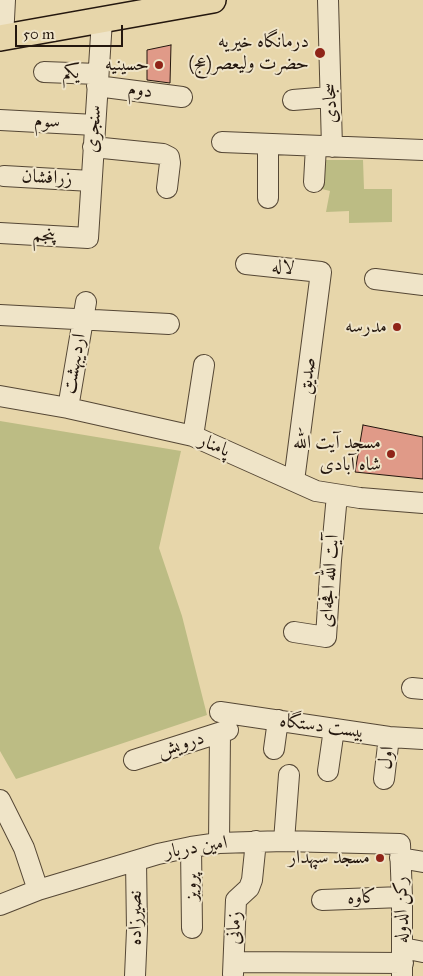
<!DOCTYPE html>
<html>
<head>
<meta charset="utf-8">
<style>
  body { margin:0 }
  #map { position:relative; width:423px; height:976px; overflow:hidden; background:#e7d6aa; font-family:"IM FELL Great Primer",serif }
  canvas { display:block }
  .scale { position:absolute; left:15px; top:25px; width:108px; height:22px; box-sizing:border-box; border:2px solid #24170e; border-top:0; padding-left:6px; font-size:15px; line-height:18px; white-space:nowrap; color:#24170e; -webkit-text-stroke:4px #efe4c8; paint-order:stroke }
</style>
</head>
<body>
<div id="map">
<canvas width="423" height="976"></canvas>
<div class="scale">50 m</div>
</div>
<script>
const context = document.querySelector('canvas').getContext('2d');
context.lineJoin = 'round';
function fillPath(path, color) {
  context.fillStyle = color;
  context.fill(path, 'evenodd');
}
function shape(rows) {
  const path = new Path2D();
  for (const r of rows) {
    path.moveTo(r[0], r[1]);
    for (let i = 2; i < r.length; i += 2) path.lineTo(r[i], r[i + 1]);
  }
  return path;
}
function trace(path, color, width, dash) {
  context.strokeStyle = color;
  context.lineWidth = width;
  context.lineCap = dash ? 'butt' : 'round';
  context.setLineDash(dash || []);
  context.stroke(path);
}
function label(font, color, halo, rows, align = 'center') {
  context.font = font + ' "IM FELL Great Primer",Amiri,serif';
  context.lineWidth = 4;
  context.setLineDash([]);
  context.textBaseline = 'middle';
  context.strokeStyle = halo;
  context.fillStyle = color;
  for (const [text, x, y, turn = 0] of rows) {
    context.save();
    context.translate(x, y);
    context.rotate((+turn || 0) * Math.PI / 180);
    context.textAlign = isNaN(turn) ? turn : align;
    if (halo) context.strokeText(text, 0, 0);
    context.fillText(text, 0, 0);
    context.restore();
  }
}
fillPath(shape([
  [318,160,363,160,364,189,392,189,392,222,349,223,349,211,326,212,330,191,318,188],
  [0,421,181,451,159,548,182,616,207,715,16,779,0,751]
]), '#bcbc84');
const building = shape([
  [171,45,170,83,147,80,147,50,171,45],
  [363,425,423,437,423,479,355,472,363,425]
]);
fillPath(building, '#e09a88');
trace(building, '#24170e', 1);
const minor = shape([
  [328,0,332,147],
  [3,38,5,0],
  [44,72,98,74],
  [97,86,182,97],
  [293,100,330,97],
  [0,120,95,125],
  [222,142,423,150],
  [268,144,268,198],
  [93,147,163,154,169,157,170,163,167,188],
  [4,176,91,181],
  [314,182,316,146],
  [0,233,88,238,102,20],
  [246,264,321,272,294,481],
  [375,279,423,285],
  [0,315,169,324],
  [0,396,68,408,193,436,316,491,360,498,423,503],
  [68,408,86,302],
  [193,436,204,365],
  [294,632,326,637,331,560,337,495],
  [412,688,423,689],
  [220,712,389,737,423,739],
  [274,749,278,720],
  [134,760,228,730],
  [328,771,334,729],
  [384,779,389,737],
  [0,800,24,848,38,890],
  [284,841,289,775],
  [219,843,220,733],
  [191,847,192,928],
  [400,858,423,862],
  [322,900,402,897],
  [0,905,38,890,158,854,191,847,219,843,284,841,400,844,402,897,402,976],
  [403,948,423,952],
  [234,962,403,963],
  [233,974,236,900,249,888,252,880,256,841],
  [135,976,137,930,136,861]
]);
const major = shape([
  [0,38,213,0]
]);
trace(minor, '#554735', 22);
trace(major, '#24170e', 28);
trace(minor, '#efe4c8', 20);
trace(major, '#e7d6aa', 25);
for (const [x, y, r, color] of [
  [320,53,6,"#8f2418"],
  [159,65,5,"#8f2418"],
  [397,327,5,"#8f2418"],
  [391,454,5,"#8f2418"],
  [380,858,5,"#8f2418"]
]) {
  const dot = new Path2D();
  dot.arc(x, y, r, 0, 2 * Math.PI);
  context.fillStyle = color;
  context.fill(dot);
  trace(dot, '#efe4c8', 2);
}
label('19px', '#24170e', '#efe4c8', [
  ["درمانگاه خیریه",309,42],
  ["حضرت ولیعصر(عج)",309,64],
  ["حسینیه",149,65],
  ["مدرسه",387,327],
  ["مسجد آیت الله",381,443],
  ["شاه آبادی",381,465],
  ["مسجد سپهدار",370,858]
], 'right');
label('19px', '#24170e', '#efe4c8', [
  ["یکم",71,73,3],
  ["دوم",140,91,7],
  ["سجادی",331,103,-92],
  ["سوم",47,122,3],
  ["سنجری",94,129,-86],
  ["زرافشان",47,178,3],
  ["پنجم",44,236,3],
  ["لاله",283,268,6],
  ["اردیبهشت",75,364,-80],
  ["صدیق",308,376,-83],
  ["پامنار",214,446,23],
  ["آیت الله افجه‌ای",330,581,-86],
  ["بیست دستگاه",322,727,8],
  ["درویش",181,745,-17],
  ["اول",387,758,-84],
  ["امین دربار",196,848,-9],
  ["پرویز",192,887,-90],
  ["کاوه",362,898,-3],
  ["رکن الدوله",402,910,-91],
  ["نصیرزاده",136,918,-90],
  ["زمانی",235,928,-88]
]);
</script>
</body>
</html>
